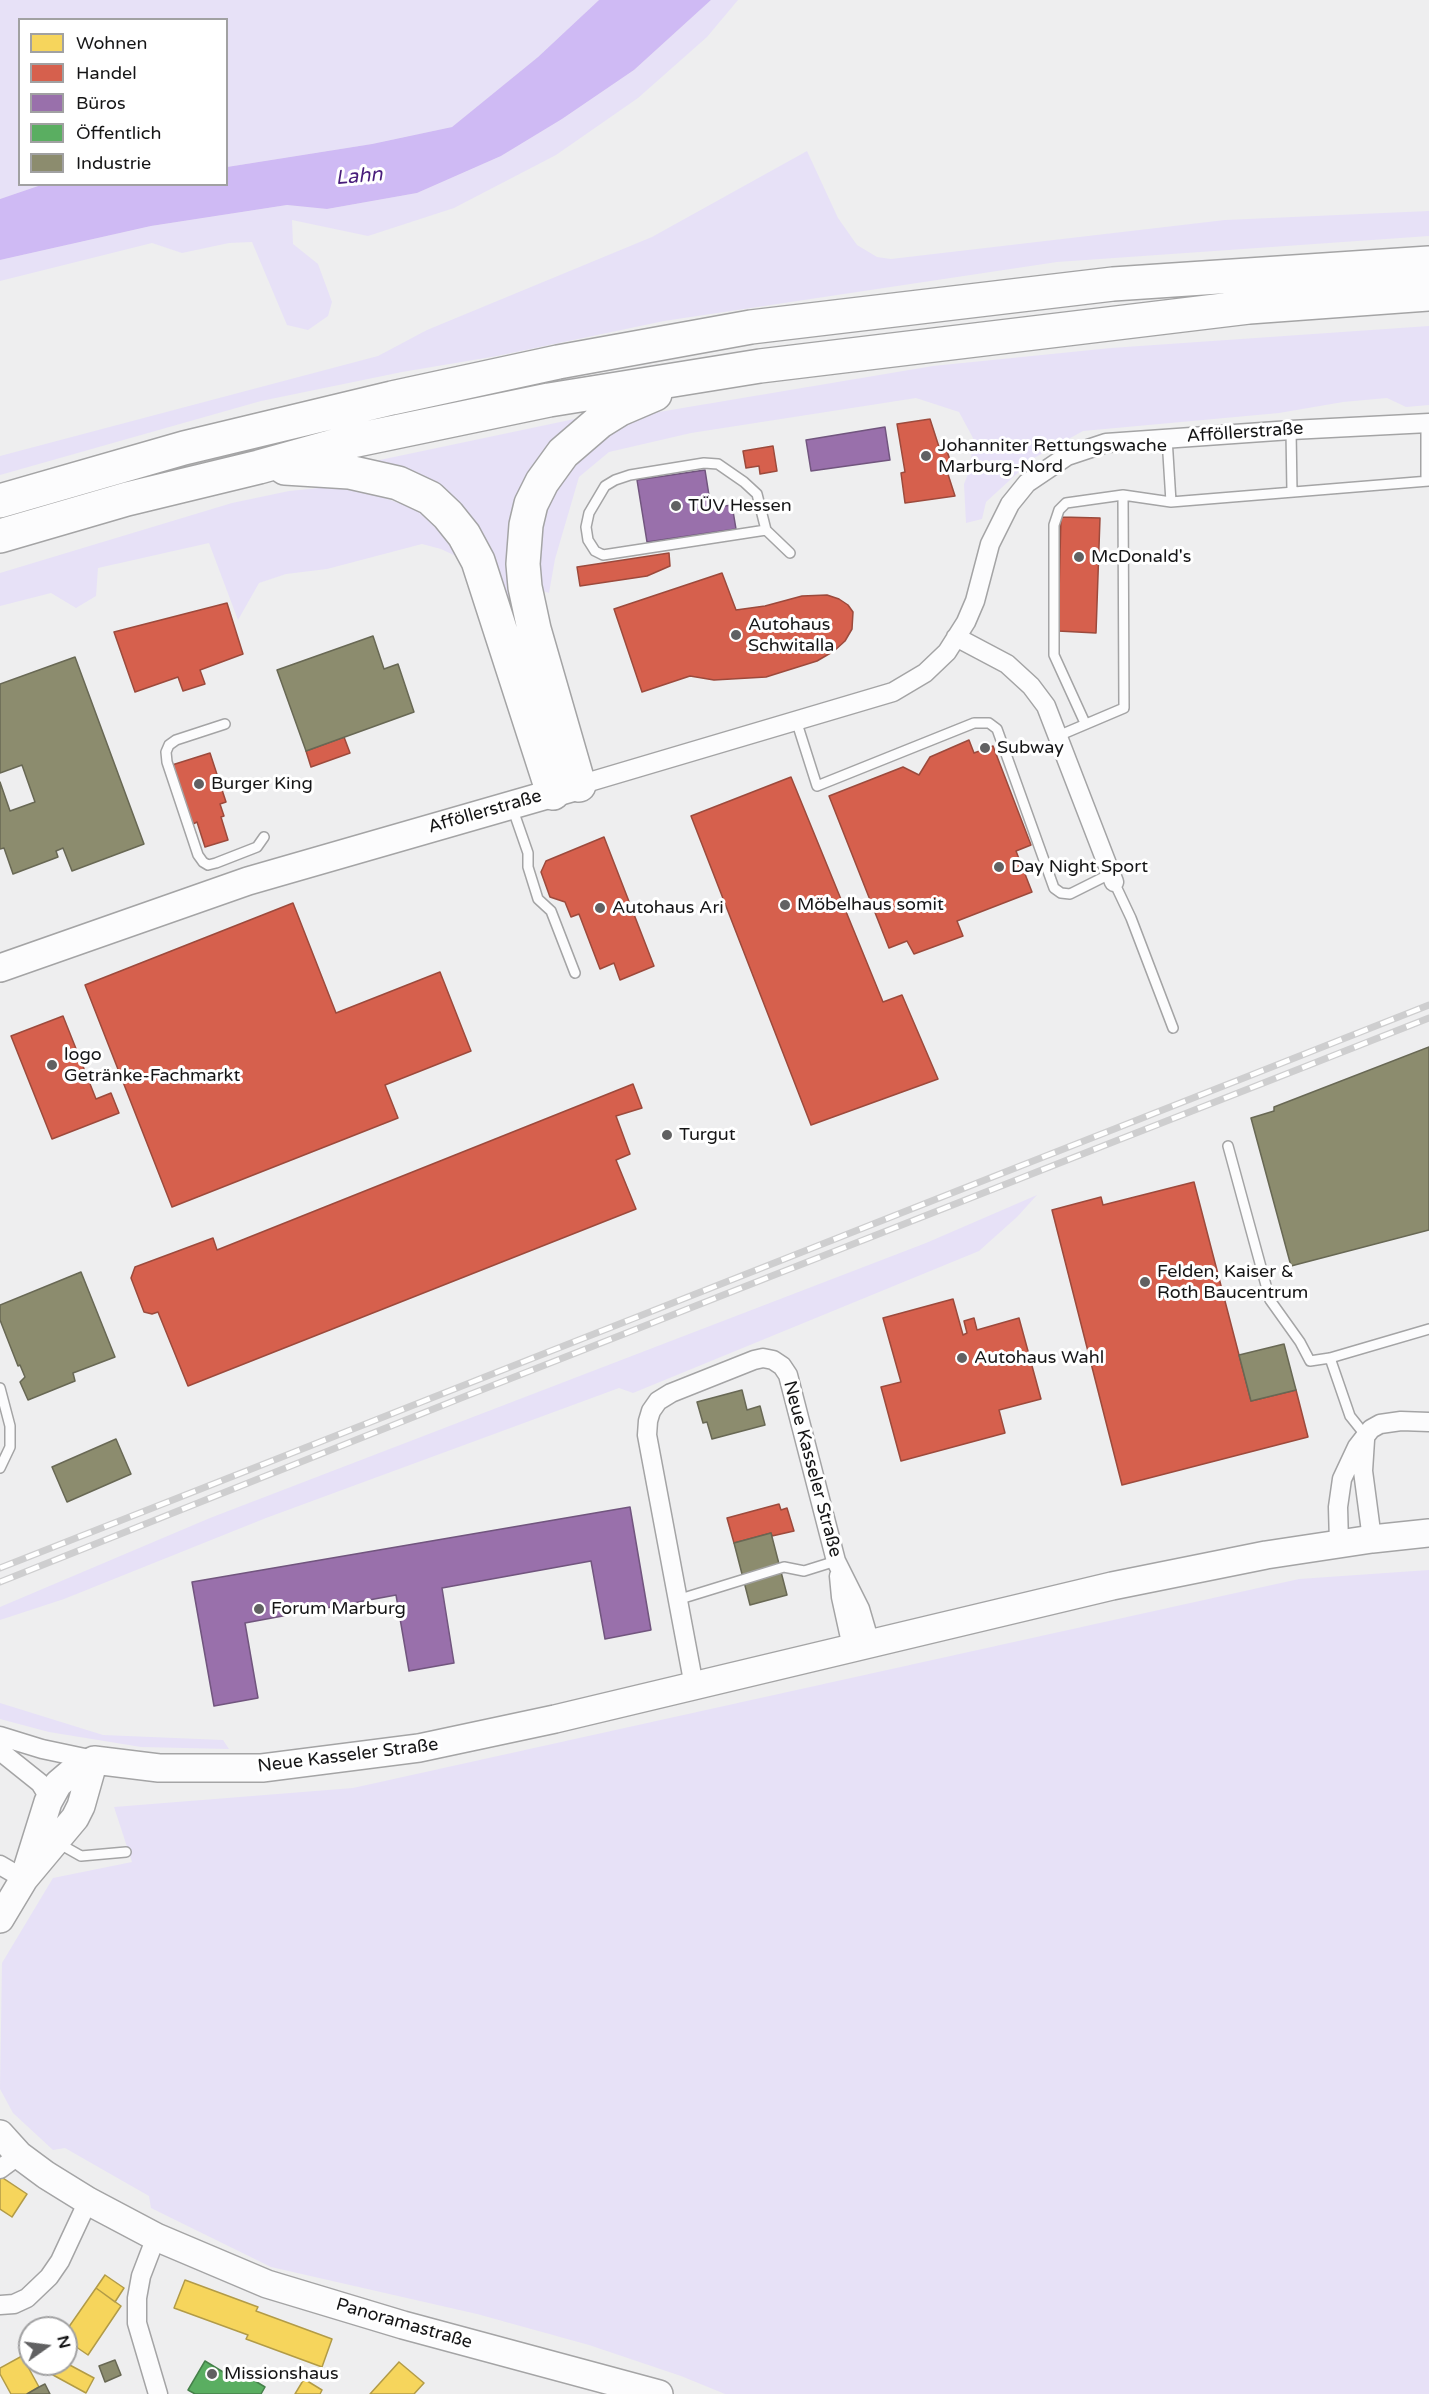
<!DOCTYPE html>
<html>
<head>
<meta charset="utf-8">
<style>
  body { margin:0 }
  #map { position:relative; width:1429px; height:2394px; overflow:hidden; background:#eeeeef; font-family:"Varela Round",sans-serif }
  canvas { display:block }
  .legend { position:absolute; left:18px; top:18px; width:210px; height:168px; box-sizing:border-box; background:#fff; border:2px solid #a1a1a2; margin:0; padding:8px 10px; list-style:none; font-size:18px; color:#151516 }
  .legend li { display:flex; align-items:center; gap:12px; height:30px }
  .legend b { width:30px; border:2px solid #a1a1a2 }
  .north { position:absolute; left:18px; top:2316px; width:60px; height:60px; box-sizing:border-box; background:#fff; border:2px solid #a1a1a2; border-radius:50%; rotate:76deg; font-size:16px; font-weight:700; line-height:24px; text-align:center; color:#151516 }
  .north::after { content:''; display:block; margin:auto; width:21px; height:27px; background:#616162; clip-path:polygon(50% 0,100% 100%,50% 72%,0 100%) }
</style>
</head>
<body>
<div id="map">
<canvas width="1429" height="2394"></canvas>
<ul class="legend">
<li><b style="height:16px;background:#f6d55c"></b>Wohnen</li>
<li><b style="height:16px;background:#d6604d"></b>Handel</li>
<li><b style="height:16px;background:#9970ab"></b>Büros</li>
<li><b style="height:16px;background:#5aae61"></b>Öffentlich</li>
<li><b style="height:16px;background:#8c8c6e"></b>Industrie</li>
</ul>
<div class="north">N</div>
</div>
<script>
const context = document.querySelector('canvas').getContext('2d');
context.lineJoin = 'round';
function fillPath(path, color) {
  context.fillStyle = color;
  context.fill(path, 'evenodd');
}
function shape(rows) {
  const path = new Path2D();
  for (const r of rows) {
    path.moveTo(r[0], r[1]);
    for (let i = 2; i < r.length; i += 2) path.lineTo(r[i], r[i + 1]);
  }
  return path;
}
function trace(path, color, width, dash) {
  context.strokeStyle = color;
  context.lineWidth = width;
  context.lineCap = dash ? 'butt' : 'round';
  context.setLineDash(dash || []);
  context.stroke(path);
}
function label(font, color, halo, rows, align = 'center') {
  context.font = font + ' "Varela Round",sans-serif';
  context.lineWidth = 6;
  context.setLineDash([]);
  context.textBaseline = 'middle';
  context.strokeStyle = halo;
  context.fillStyle = color;
  for (const [text, x, y, turn = 0] of rows) {
    context.save();
    context.translate(x, y);
    context.rotate((+turn || 0) * Math.PI / 180);
    context.textAlign = isNaN(turn) ? turn : align;
    if (halo) context.strokeText(text, 0, 0);
    context.fillText(text, 0, 0);
    context.restore();
  }
}
fillPath(shape([
  [0,0,599,0,538,57,452,127,372,144,227,167,226,20,20,20,20,184,41,185,0,199],
  [711,0,738,0,707,37,638,98,556,155,454,208,368,236,292,220,293,244,318,264,332,302,328,316,308,330,287,325,252,242,229,243,182,253,152,243,0,281,0,260,151,226,287,205,327,209,417,193,501,156,562,119,634,70],
  [807,151,838,218,857,245,877,257,891,259,1225,220,1429,211,1429,236,1057,262,664,321,497,356,402,372,261,401,0,475,0,456,378,356,427,330,652,237],
  [1429,326,1429,405,1406,407,1387,398,1343,402,1279,413,1083,431,1034,458,986,502,982,519,966,523,964,484,970,469,973,438,959,412,916,398,691,433,609,452,579,477,555,559,549,593,537,589,537,555,549,499,570,461,629,417,933,366,1111,348],
  [584,417,529,486,559,759,490,558,376,466,375,461],
  [349,485,418,510,456,544,458,557,441,549,422,544,327,569,286,574,259,583,238,620,209,543,98,568,96,596,76,608,51,593,0,606,0,573,232,503,289,491],
  [1037,1195,1017,1217,979,1251,633,1393,619,1388,266,1518,64,1599,0,1620,0,1607,210,1518,926,1243],
  [1429,1570,1429,2394,725,2394,681,2376,589,2345,477,2314,271,2267,151,2208,149,2196,65,2148,53,2150,13,2113,0,2089,2,1963,53,1878,132,1862,114,1807,353,1788,1299,1579],
  [0,1703,103,1735,223,1740,229,1749,141,1747,49,1732,0,1719]
]), '#e7e1f7');
fillPath(shape([
  [599,0,711,0,634,70,562,119,501,156,417,193,327,209,287,205,151,226,0,260,0,199,41,185,226,184,227,167,372,144,452,127,538,57]
]), '#cfbaf4');
const homes = shape([
  [0,2176,27,2194,12,2217,0,2209,0,2176],
  [105,2275,124,2288,115,2302,96,2288,105,2275],
  [185,2280,258,2307,256,2311,332,2339,322,2367,246,2339,248,2335,174,2308,185,2280],
  [96,2288,121,2306,88,2355,66,2340,66,2331,96,2288],
  [22,2356,39,2387,27,2394,11,2394,0,2374,0,2368,22,2356],
  [399,2362,424,2383,414,2394,370,2394,399,2362],
  [66,2363,94,2378,86,2393,53,2375,58,2364,66,2363],
  [304,2379,322,2390,320,2394,295,2394,304,2379]
]);
fillPath(homes, '#f6d55c');
trace(homes, '#b29b47', 1.5);
const shops = shape([
  [930,419,940,450,946,448,951,463,945,465,955,496,905,503,901,473,905,472,897,424,930,419],
  [773,446,777,471,760,474,759,466,746,468,743,451,773,446],
  [1061,517,1100,518,1096,633,1058,631,1061,517],
  [669,553,670,566,647,576,580,586,577,567,669,553],
  [722,573,736,610,765,606,802,596,827,595,839,599,848,605,853,612,852,629,845,641,834,651,817,661,766,677,714,680,690,676,642,692,614,609,722,573],
  [227,603,243,654,200,670,205,684,183,691,178,677,135,692,114,632,227,603],
  [344,737,350,753,311,767,306,751,344,737],
  [969,740,974,753,993,746,1031,845,1016,851,1032,892,957,921,963,936,914,954,907,941,889,948,829,796,903,767,919,775,930,757,969,740],
  [210,753,226,802,220,804,224,816,221,817,228,840,205,847,197,822,191,825,172,765,210,753],
  [791,777,883,1002,902,995,938,1079,811,1125,691,816,791,777],
  [604,837,654,966,620,980,614,963,600,969,579,914,571,917,565,902,550,897,541,872,546,861,604,837],
  [293,903,336,1013,440,972,471,1051,385,1085,398,1118,172,1207,85,985,293,903],
  [63,1016,96,1099,111,1093,119,1113,52,1139,11,1036,63,1016],
  [633,1084,642,1108,616,1116,630,1154,616,1160,636,1209,188,1386,158,1312,152,1314,144,1312,131,1278,135,1267,213,1238,217,1250,633,1084],
  [1194,1182,1251,1401,1296,1390,1308,1437,1122,1485,1052,1210,1101,1197,1103,1205,1194,1182],
  [953,1299,963,1335,967,1333,964,1321,974,1318,977,1330,1019,1318,1041,1399,999,1410,1005,1433,901,1461,881,1387,901,1382,883,1318,953,1299],
  [779,1504,781,1510,787,1508,794,1531,772,1536,771,1533,734,1543,727,1518,779,1504]
]);
fillPath(shops, '#d6604d');
trace(shops, '#9c4a3c', 1.5);
const offices = shape([
  [885,427,890,460,811,471,806,440,885,427],
  [705,470,711,508,732,505,736,529,647,542,637,480,705,470],
  [630,1507,651,1630,605,1639,591,1561,442,1588,454,1663,409,1671,396,1595,245,1623,258,1698,214,1706,192,1582,630,1507]
]);
fillPath(offices, '#9970ab');
trace(offices, '#71557e', 1.5);
const public = shape([
  [205,2361,233,2378,237,2370,265,2387,261,2394,195,2394,188,2390,205,2361]
]);
fillPath(public, '#5aae61');
trace(public, '#45804a', 1.5);
const industry = shape([
  [373,636,384,669,398,664,414,712,306,751,277,670,373,636],
  [75,657,144,844,72,871,63,848,56,851,58,857,13,874,4,848,0,849,0,782,10,811,35,802,22,765,0,773,0,684,75,657],
  [1429,1047,1429,1230,1291,1266,1251,1118,1274,1111,1274,1107,1429,1047],
  [81,1272,115,1357,73,1373,75,1381,28,1400,20,1382,25,1377,20,1365,18,1366,0,1320,0,1305,81,1272],
  [1284,1344,1296,1390,1251,1401,1239,1355,1284,1344],
  [742,1390,747,1410,760,1406,765,1425,712,1439,707,1422,703,1423,697,1402,742,1390],
  [116,1439,131,1474,67,1502,52,1467,116,1439],
  [771,1533,787,1595,750,1605,734,1543,771,1533],
  [115,2360,121,2375,105,2382,99,2366,115,2360],
  [45,2384,50,2394,27,2394,39,2387,45,2384]
]);
fillPath(industry, '#8c8c6e');
trace(industry, '#686854', 1.5);
const lane = shape([
  [1426,423,1426,481],
  [1291,430,1292,492],
  [1171,502,1429,481],
  [766,530,603,555,595,551,588,540,586,527,589,513,605,486,615,480,630,475,704,463,718,464,744,482,757,494,766,530,790,553],
  [796,720,817,786,974,723,989,723,997,729,1054,888,1061,893,1070,894,1112,873],
  [1085,723,1054,655,1054,525,1059,510,1066,503,1123,495],
  [225,724,176,740,169,745,166,752,167,762,198,855,203,862,208,865,216,863,257,847,264,837],
  [1058,736,1124,708,1123,495,1171,502,1167,438],
  [512,807,528,853,528,867,538,899,551,911,575,973],
  [1114,882,1131,918,1173,1028],
  [1228,1146,1270,1300,1300,1342,1310,1361,1330,1358,1429,1329],
  [1330,1358,1350,1416,1366,1436],
  [0,1388,10,1426,10,1447,0,1468],
  [677,1600,784,1567,804,1571,836,1561],
  [58,1843,81,1856,126,1852]
]);
const street = shape([
  [956,637,1007,664,1031,686,1046,706,1114,882],
  [579,785,893,692,925,673,947,652,966,622,975,601,990,544,1010,504,1027,483,1067,456,1106,443,1291,430,1429,423],
  [1365,1440,1363,1471,1372,1539],
  [1339,1543,1338,1507,1342,1479,1357,1447,1371,1429,1380,1424,1401,1421,1429,1422],
  [839,1576,841,1597,852,1647],
  [694,1686,647,1435,648,1421,651,1411,658,1401,671,1393,754,1360,763,1358,773,1360,782,1366,788,1375,836,1561,860,1609,870,1643],
  [0,1736,42,1749,94,1760],
  [0,1751,40,1783,50,1799],
  [0,1865,24,1879],
  [0,2169,19,2155],
  [156,2237,141,2276,137,2298,137,2323,158,2394],
  [0,2305,14,2304,27,2298,49,2277,60,2261,88,2201]
]);
const secondary = shape([
  [0,968,248,881,571,788],
  [94,1760,159,1768,262,1768,419,1748,555,1719,1112,1586,1266,1555,1372,1539,1429,1533],
  [28,1866,48,1802,58,1784,72,1772,94,1760],
  [0,1919,24,1879,75,1818,81,1806,94,1760],
  [0,2134,19,2155,46,2175,88,2201,156,2237,267,2284,403,2325,659,2394]
]);
const highway = shape([
  [285,468,349,472,398,483,430,498,448,515,464,535,478,561,553,793],
  [0,501,184,448,392,398,558,362,751,327,1113,284,1429,263],
  [0,536,127,499,259,467,352,441,549,400,760,366,1249,307,1429,294],
  [579,785,534,629,525,587,523,564,526,525,531,504,542,482,563,453,599,422,620,409,655,394]
]);
trace(lane, '#a4a4a5', 12);
trace(street, '#a4a4a5', 21);
trace(secondary, '#a4a4a5', 30);
trace(highway, '#a4a4a5', 36);
trace(lane, '#fcfcfd', 9);
trace(street, '#fcfcfd', 18);
trace(secondary, '#fcfcfd', 27);
trace(highway, '#fcfcfd', 33);
const rail = shape([
  [0,1568,1429,1005],
  [0,1582,466,1396,1429,1018]
]);
trace(rail, '#cececf', 7);
trace(rail, '#fff', 4.5, [14]);
for (const [x, y, r, color] of [
  [926,456,6,"#616162"],
  [676,506,6,"#616162"],
  [1079,557,6,"#616162"],
  [736,635,6,"#616162"],
  [985,748,6,"#616162"],
  [199,784,6,"#616162"],
  [999,867,6,"#616162"],
  [785,905,6,"#616162"],
  [600,908,6,"#616162"],
  [52,1065,6,"#616162"],
  [667,1135,6,"#616162"],
  [1145,1282,6,"#616162"],
  [962,1358,6,"#616162"],
  [259,1609,6,"#616162"],
  [212,2374,6,"#616162"]
]) {
  const dot = new Path2D();
  dot.arc(x, y, r, 0, 2 * Math.PI);
  context.fillStyle = color;
  context.fill(dot);
  trace(dot, '#fff', 2);
}
label('18px', '#151516', '#fff', [
  ["Afföllerstraße",1245,433,-4],
  ["Afföllerstraße",485,812,-16],
  ["Neue Kasseler Straße",812,1469,75],
  ["Neue Kasseler Straße",348,1756,-7],
  ["Panoramastraße",404,2324,16]
]);
label('18px', '#151516', '#fff', [
  ["Johanniter Rettungswache",938,446],
  ["Marburg-Nord",938,467],
  ["TÜV Hessen",688,506],
  ["McDonald's",1091,557],
  ["Autohaus",748,625],
  ["Schwitalla",748,646],
  ["Subway",997,748],
  ["Burger King",211,784],
  ["Day Night Sport",1011,867],
  ["Möbelhaus somit",797,905],
  ["Autohaus Ari",612,908],
  ["logo",64,1055],
  ["Getränke-Fachmarkt",64,1076],
  ["Turgut",679,1135],
  ["Felden, Kaiser &",1157,1272],
  ["Roth Baucentrum",1157,1293],
  ["Autohaus Wahl",974,1358],
  ["Forum Marburg",271,1609],
  ["Missionshaus",224,2374]
], 'left');
label('italic 20px', '#491d7b', '#fff', [
  ["Lahn",359,177,-5]
]);
</script>
</body>
</html>
